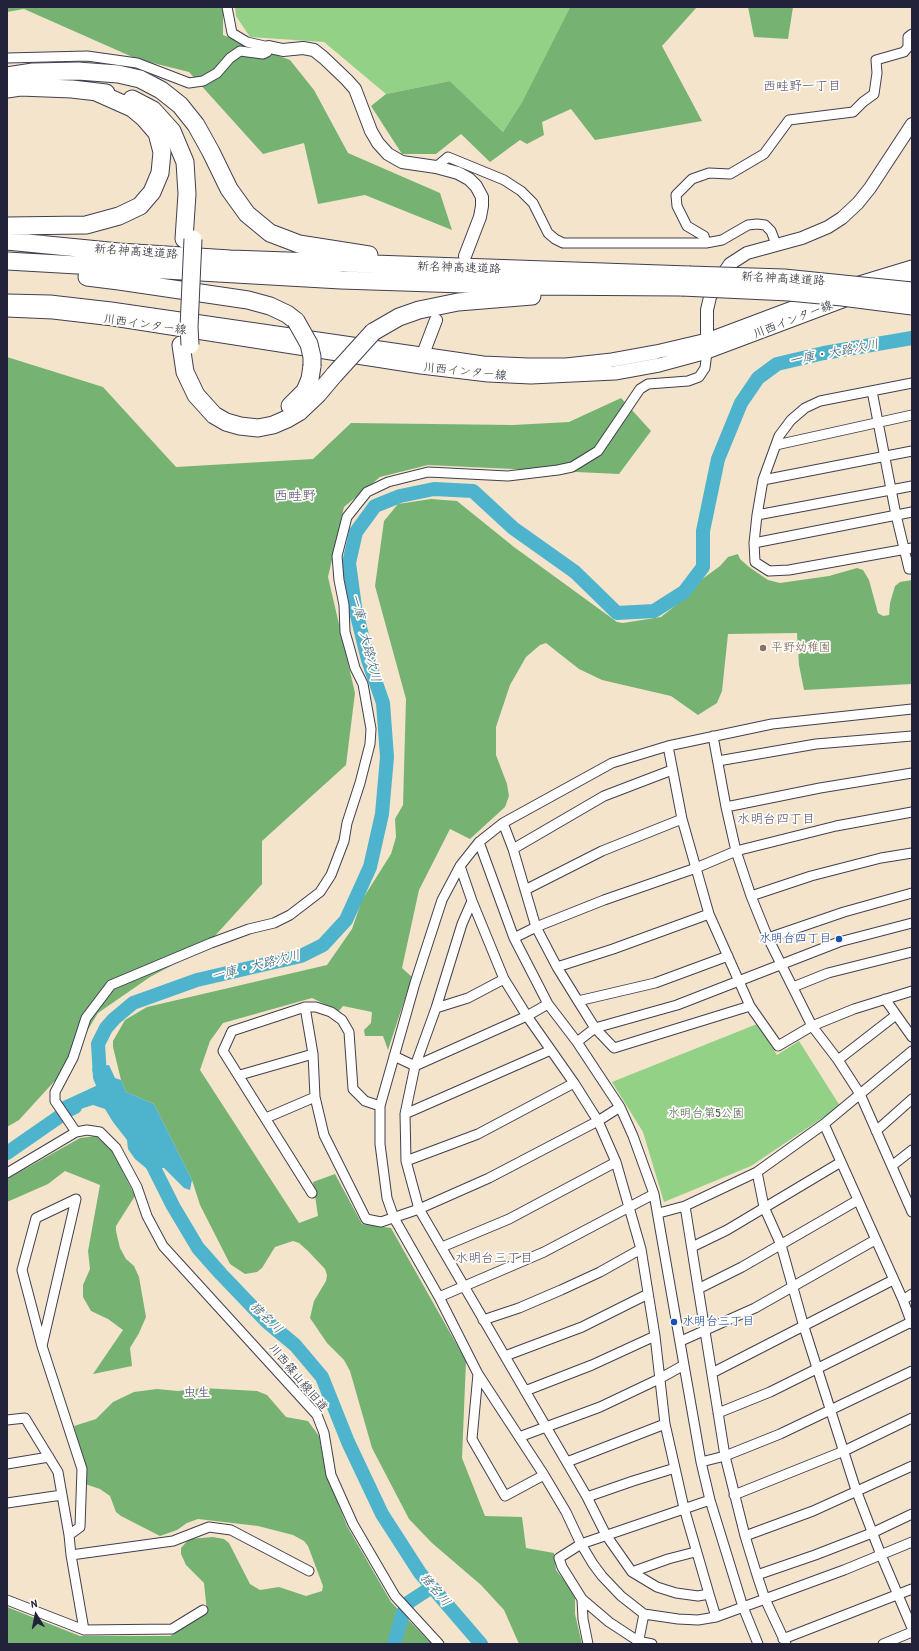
<!DOCTYPE html>
<html>
<head>
<meta charset="utf-8">
<style>
  body { margin:0 }
  #map { position:relative; width:919px; height:1651px; overflow:hidden; background:#f4e4cb; font-family:"Patrick Hand",sans-serif }
  canvas { display:block }
  .frame { position:absolute; inset:0; border:8px solid #22223b; pointer-events:none }
  .north { position:absolute; left:16px; top:1595px; width:40px; height:40px; -webkit-text-stroke:3px #fdfcf7; paint-order:stroke; rotate:350deg; font-size:11px; font-weight:700; line-height:16px; text-align:center; color:#22223b }
  .north::after { content:''; display:block; margin:auto; width:14px; height:18px; background:#22223b; clip-path:polygon(50% 0,100% 100%,50% 72%,0 100%) }
</style>
</head>
<body>
<div id="map">
<canvas width="919" height="1651"></canvas>
<div class="frame"></div>
<div class="north">N</div>
</div>
<script>
const context = document.querySelector('canvas').getContext('2d');
context.lineJoin = 'round';
function fillPath(path, color) {
  context.fillStyle = color;
  context.fill(path, 'evenodd');
}
function shape(rows) {
  const path = new Path2D();
  for (const r of rows) {
    path.moveTo(r[0], r[1]);
    for (let i = 2; i < r.length; i += 2) path.lineTo(r[i], r[i + 1]);
  }
  return path;
}
function trace(path, color, width, dash) {
  context.strokeStyle = color;
  context.lineWidth = width;
  context.lineCap = dash ? 'butt' : 'round';
  context.setLineDash(dash || []);
  context.stroke(path);
}
function label(font, color, halo, rows, align = 'center') {
  context.font = font + ' "Patrick Hand","Klee One",sans-serif';
  context.lineWidth = 3.5;
  context.setLineDash([]);
  context.textBaseline = 'middle';
  context.strokeStyle = halo;
  context.fillStyle = color;
  for (const [text, x, y, turn = 0] of rows) {
    context.save();
    context.translate(x, y);
    context.rotate((+turn || 0) * Math.PI / 180);
    context.textAlign = isNaN(turn) ? turn : align;
    if (halo) context.strokeText(text, 0, 0);
    context.fillText(text, 0, 0);
    context.restore();
  }
}
fillPath(shape([
  [235,7,570,7,522,102,503,132,450,81,386,94,324,42,250,37,236,16],
  [757,1024,777,1055,799,1041,840,1106,751,1166,664,1202,643,1132,612,1082]
]), '#93d186');
fillPath(shape([
  [7,7,223,7,223,35,290,60,314,90,348,153,440,193,452,230,365,195,318,204,304,143,263,154,189,72,137,59,24,9,7,12],
  [570,7,697,7,662,46,702,121,595,140,571,109,542,122,544,135,527,144,520,140,490,162,461,134,436,154,402,154,371,106,386,94,450,81,503,132,522,102],
  [748,7,793,7,788,39,754,37],
  [7,357,103,387,176,467,313,459,351,423,513,425,569,422,621,398,651,431,619,474,428,465,380,477,344,507,328,577,355,693,346,765,262,841,262,884,203,949,150,977,98,1013,61,1074,19,1120,7,1127],
  [431,499,457,501,514,547,617,622,623,623,661,617,690,594,701,580,720,566,728,557,738,554,740,559,749,567,768,580,780,583,829,576,857,568,863,570,869,580,878,613,883,616,889,615,890,603,895,586,900,582,912,580,912,684,804,690,799,665,797,633,728,634,722,691,717,703,698,715,671,696,602,680,579,669,546,643,540,645,526,657,510,685,496,727,496,755,507,784,509,796,505,807,470,839,450,829,419,890,402,968,412,977,388,1050,383,1036,365,1036,364,1030,371,1023,372,1012,343,1006,339,1011,312,998,223,1023,210,1041,200,1070,299,1223,318,1216,313,1182,335,1174,362,1224,391,1228,466,1361,462,1458,485,1516,522,1517,526,1548,554,1553,556,1570,575,1594,575,1614,582,1644,519,1644,504,1610,481,1585,432,1543,409,1519,372,1448,350,1371,344,1360,327,1343,310,1318,314,1301,326,1281,327,1275,325,1269,308,1251,299,1243,293,1241,275,1247,262,1268,257,1272,245,1274,230,1264,200,1205,192,1180,154,1104,126,1092,121,1080,113,1047,113,1041,125,1020,147,1007,327,965,352,929,362,900,391,854,396,837,395,819,403,805,406,699,375,586,384,521,398,504],
  [96,1136,113,1152,135,1196,116,1226,116,1231,120,1248,126,1259,134,1266,139,1277,146,1317,139,1333,130,1348,132,1366,93,1374,123,1330,108,1319,91,1311,83,1297,83,1285,90,1269,88,1251,100,1185,65,1171,48,1184,7,1202,7,1179,80,1138],
  [203,1388,257,1391,267,1395,286,1417,308,1421,319,1436,326,1473,347,1526,391,1602,428,1640,438,1644,7,1644,7,1607,80,1636,170,1636,207,1612,204,1583,186,1565,181,1554,181,1548,189,1539,213,1537,224,1539,229,1543,250,1584,260,1590,279,1587,306,1596,322,1591,323,1586,308,1546,304,1541,293,1535,258,1526,198,1519,187,1523,177,1530,160,1536,121,1516,116,1512,110,1496,100,1489,85,1484,85,1467,74,1426,96,1419,113,1402,134,1392,157,1389,178,1391]
]), '#76b373');
fillPath(shape([
  [109,1065,115,1078,121,1080,126,1092,154,1104,192,1180,190,1190,184,1188,164,1168,160,1168,153,1174,135,1159,128,1149,127,1140,113,1122,105,1109,93,1105,68,1113,61,1102,98,1085,92,1070,93,1067]
]), '#4eb3cc');
trace(shape([
  [103,1084,100,1077,98,1044,106,1028,114,1019,133,1003,197,980,301,956,323,945,346,920,370,867,382,814,387,757,383,703,368,660,355,607,349,563,356,532,375,506,400,496,434,489,473,491,513,528,575,572,617,613,654,611,684,592,703,567,703,531,718,459,741,403,758,378,777,364,824,353,912,338],
  [7,1153,69,1110,75,1107],
  [148,1156,173,1206,198,1248,221,1274,266,1321,295,1345,322,1377,348,1442,382,1514,420,1573,481,1644],
  [394,1644,403,1613,409,1602,432,1587]
]), '#4eb3cc', 14);
const minor = shape([
  [7,58,87,56,137,63,189,83,203,81,217,73,230,58,240,51,263,54,267,52,269,47,247,42,232,33,227,7],
  [436,167,448,157,504,180,521,191,533,203,548,233,555,239,563,243,706,243,722,240,748,225,757,224,765,225,771,231,776,244],
  [706,243,704,236,687,226,677,206,676,195,692,179,709,173,730,174,764,154,789,120,853,112,863,102,874,94,877,73,876,60,904,52,908,47,908,37,912,34],
  [912,383,820,401,805,408,791,420,779,436,763,480,912,451],
  [872,391,896,515,909,569,912,569],
  [776,445,912,415],
  [763,480,757,515,754,543,912,512],
  [757,515,912,486],
  [754,543,755,562,769,571,789,570,912,548],
  [912,709,772,724,668,746,612,763,503,823,479,842,460,866,442,900,415,983,380,1106,380,1144,387,1198,394,1218,439,1297,478,1374,544,1475,566,1512,581,1544,593,1564,602,1576,621,1596,644,1614,678,1619,698,1620,716,1617,844,1570,912,1542],
  [713,736,726,807,736,851,751,896,768,938,812,1026,838,1060,860,1094,912,1212],
  [668,746,682,819,709,914,750,1006,778,1046,812,1026,854,1009,912,991],
  [718,761,816,744,912,736],
  [726,807,820,788,912,773],
  [503,823,513,849,536,927,557,967,578,1001,595,1028,614,1048,750,1006],
  [479,842,514,938,548,1004,577,1042,620,1107,633,1136,654,1194,701,1462,710,1500,743,1607,758,1644],
  [513,849,604,796,672,770],
  [460,866,472,901,462,924,436,1008,415,1066,405,1114,406,1161,419,1209,587,1497,606,1535,632,1572,657,1587,676,1593,698,1596,709,1594,716,1617],
  [525,890,602,851,682,819],
  [751,896,811,876,881,858,912,853],
  [472,901,504,979,527,1016,574,1083,598,1121,616,1162,641,1249,655,1336,665,1424,684,1508,709,1594],
  [514,938,536,927,604,900,696,868,736,851,836,826,912,812],
  [768,938,844,912,912,893],
  [557,967,613,949,709,914],
  [793,987,828,973,912,952],
  [885,999,912,1037],
  [578,1001,655,983,728,956],
  [305,1007,313,1054,315,1097,324,1135,366,1219,381,1222,419,1209,489,1178,598,1121,620,1107],
  [436,1008,468,998,504,979],
  [577,1042,595,1028,677,1005,839,942,912,923],
  [394,1056,415,1066,527,1016,548,1004],
  [838,1060,896,1015],
  [240,1075,313,1054],
  [405,1114,551,1050],
  [266,1118,315,1097],
  [824,1124,903,1300,912,1324],
  [876,1131,912,1099],
  [76,1132,55,1101,55,1092,73,1058,86,1018,111,985,211,943,249,929,274,923,290,915,320,892,331,875,344,841,347,823,360,783,370,744,371,729,363,684,355,668,349,646,345,632,344,605,339,580,337,556,347,517,367,492,388,482,428,472,508,476,558,470,572,467,598,451,640,389,648,384,688,381,699,377,705,368,707,352],
  [406,1161,478,1134,574,1083],
  [893,1165,912,1150],
  [757,1172,764,1207,781,1245,804,1327,856,1490,881,1555,912,1628],
  [7,1173,76,1132,87,1130,100,1132,116,1148,137,1187,147,1216,163,1246,317,1415,324,1433,331,1475,353,1524,395,1596,439,1644],
  [312,1193,223,1051,232,1031,305,1007,316,1007,331,1012,342,1020,349,1032,353,1089,365,1101,380,1106],
  [685,1206,757,1172,824,1124,912,1051],
  [659,1213,685,1206,725,1456,745,1536,757,1575,765,1599,786,1644],
  [442,1247,509,1219,616,1162],
  [692,1247,727,1230,841,1162],
  [698,1289,742,1267,858,1200],
  [439,1297,544,1252,654,1194],
  [903,1300,912,1294],
  [483,1320,519,1308,561,1290,600,1272,641,1249],
  [681,1341,755,1308,875,1240],
  [42,1346,22,1270,36,1218,76,1199,42,1346,82,1469,80,1527,69,1535,71,1555],
  [505,1356,582,1327,648,1294],
  [712,1373,893,1280],
  [478,1374,472,1439,505,1496,544,1475],
  [525,1391,592,1365,655,1336],
  [718,1413,770,1392,911,1322],
  [7,1420,25,1418,58,1472,69,1535],
  [519,1437,600,1407,659,1379,684,1365],
  [567,1462,665,1424],
  [701,1462,725,1456,780,1434,912,1371],
  [7,1464,49,1457],
  [734,1495,844,1451,912,1418],
  [587,1497,633,1481,675,1468],
  [7,1503,62,1495],
  [745,1536,813,1511,912,1466],
  [632,1572,668,1559,695,1552],
  [757,1575,815,1555,872,1533,912,1514],
  [582,1599,583,1619,588,1644],
  [7,1600,84,1630,172,1629,203,1610],
  [84,1630,71,1555,173,1541,209,1527,231,1530,309,1571],
  [783,1639,912,1589],
  [638,1644,644,1614],
  [652,1644,638,1641,609,1622,582,1599,562,1567,559,1558,581,1544,710,1500],
  [883,1644,912,1632]
]);
const tertiary = shape([
  [269,47,283,50,303,48,314,50,324,58,347,80,355,89,371,131,378,143,388,154,402,162,436,167,458,173,469,179,476,186,482,197,482,206,480,217,465,256],
  [707,349,707,310,710,297,718,281,730,264,747,253,802,238,828,227,842,218,858,203,870,188,912,124],
  [422,362,423,354,436,320]
]);
const secondary = shape([
  [856,284,912,267],
  [885,286,912,278],
  [7,301,50,302,111,309,483,363,528,365,566,365,612,360,656,352,707,340,824,296],
  [7,310,53,312,113,319,421,367,488,375,531,377,615,373,659,365,707,352,848,299]
]);
const motorway = shape([
  [7,76,33,72,78,71,118,74,140,79,161,90,180,105,196,125,211,152,229,189,247,214,270,233,299,244,369,255],
  [7,89,20,87,72,89,106,93],
  [132,99,153,110,172,131,185,162,187,194,184,239],
  [7,226,86,225,119,216,140,206,152,192,160,173,162,152,157,133,144,118,132,108,96,92],
  [7,241,119,252,230,259,689,275],
  [7,261,341,280,525,286,682,287],
  [87,277,119,281,248,300,270,306,287,314,296,321],
  [373,332,399,317,419,310,458,302,532,296],
  [181,345,185,372,196,395,214,415,226,422,240,426,258,428,273,425,287,419,299,412,318,394,334,375],
  [290,406,305,391,310,379,312,366]
]);
trace(minor, '#423f51', 11);
trace(tertiary, '#423f51', 14);
trace(secondary, '#423f51', 15);
trace(motorway, '#423f51', 19);
trace(minor, '#fff', 9);
trace(tertiary, '#fff', 12);
trace(secondary, '#fff', 13);
trace(motorway, '#fff', 17);
const motorwayBridge = shape([
  [689,275,784,278,912,291],
  [682,287,789,292,842,297,912,306],
  [296,321,309,344,312,357,312,366],
  [190,345,189,327,193,239],
  [334,375,373,332]
]);
trace(motorwayBridge, '#423f51', 19, []);
trace(motorwayBridge, '#fff', 17);
for (const [x, y, r, color] of [
  [763,648,4,"#8d6e63"],
  [839,939,4,"#1a4fb4"],
  [674,1322,4,"#1a4fb4"]
]) {
  const dot = new Path2D();
  dot.arc(x, y, r, 0, 2 * Math.PI);
  context.fillStyle = color;
  context.fill(dot);
  trace(dot, '#fdfcf7', 1.5);
}
label('12px', '#22223b', '#fdfcf7', [
  ["新名神高速道路",136,252,4],
  ["新名神高速道路",459,268,2],
  ["新名神高速道路",783,279,3],
  ["川西インター線",793,320,-21],
  ["川西インター線",145,325,8],
  ["川西インター線",465,372,6],
  ["川西篠山線旧道",298,1378,50]
]);
label('12px', '#785e54', '#fdfcf7', [
  ["平野幼稚園",771,648]
], 'left');
label('12px', '#164399', '#fdfcf7', [
  ["水明台四丁目",831,939],
  ["水明台三丁目",682,1322,"left"]
], 'right');
label('12px', '#4a5f55', '#fdfcf7', [
  ["水明台第5公園",706,1114]
]);
label('13px', '#575374', '#fdfcf7', [
  ["西畦野一丁目",802,87],
  ["水明台四丁目",776,820],
  ["水明台三丁目",494,1259]
]);
label('italic 13px', '#345c75', '#fdfcf7', [
  ["一庫・大路次川",834,353,-11],
  ["一庫・大路次川",365,638,76],
  ["一庫・大路次川",256,966,-14],
  ["猪名川",266,1318,44],
  ["猪名川",435,1590,50]
]);
label('14px', '#575374', '#fdfcf7', [
  ["西畦野",295,496],
  ["虫生",197,1393]
]);
</script>
</body>
</html>
